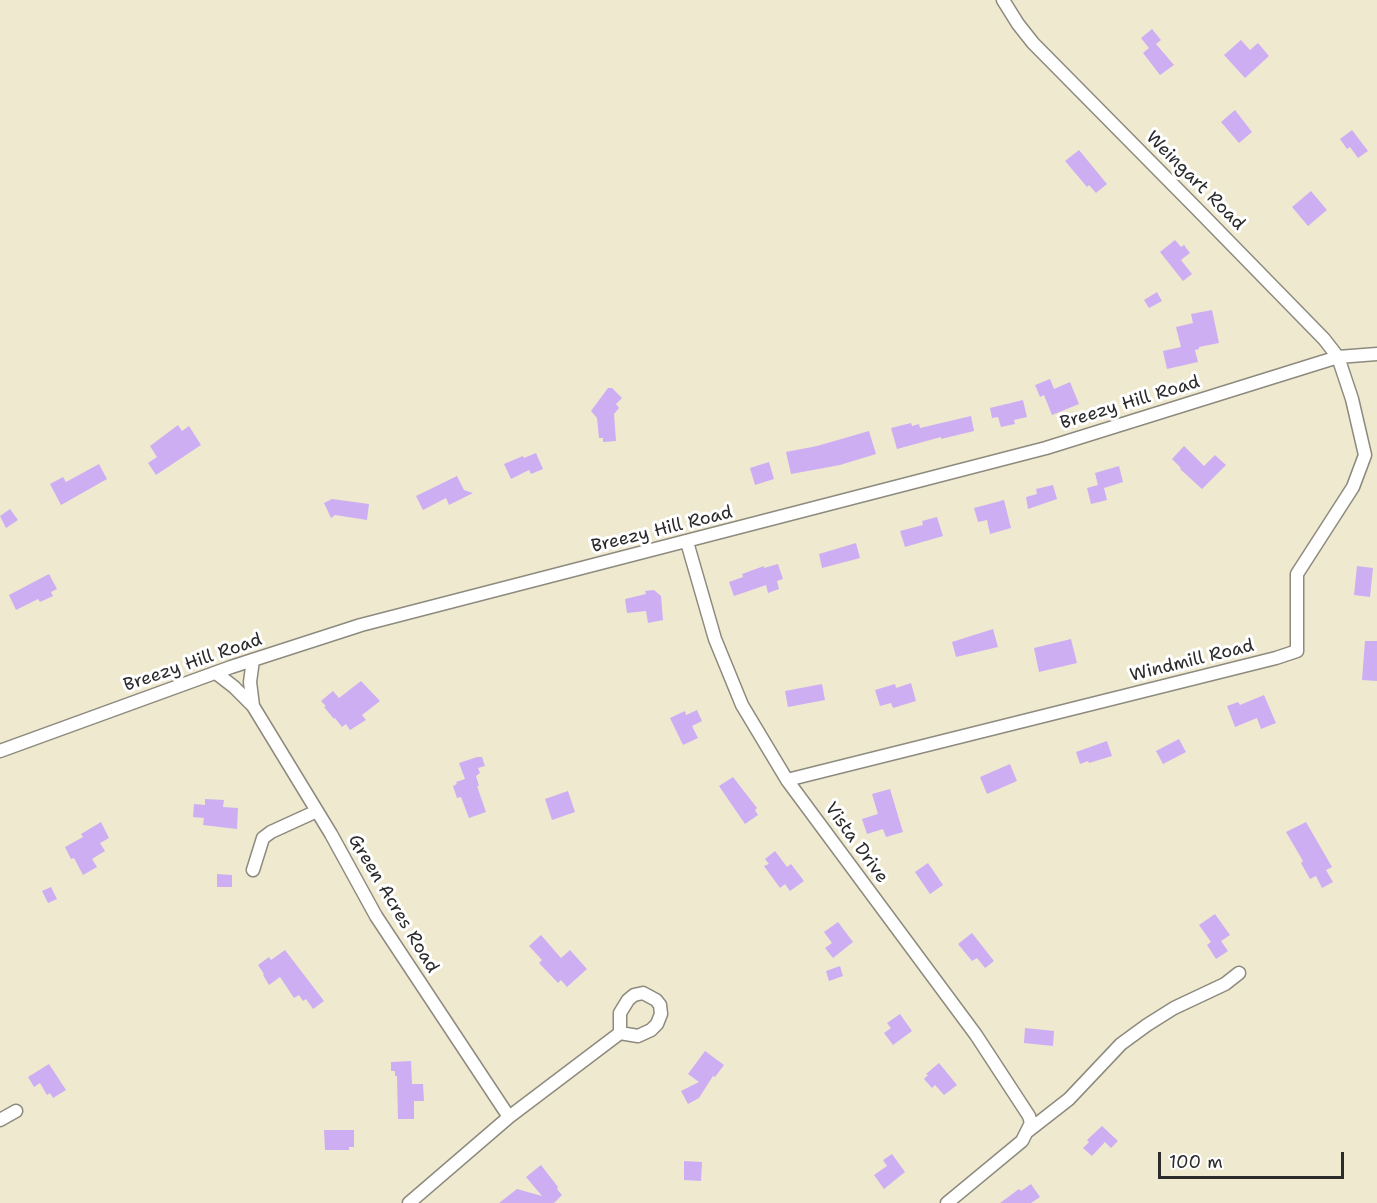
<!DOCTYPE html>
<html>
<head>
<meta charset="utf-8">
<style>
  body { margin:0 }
  #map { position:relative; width:1377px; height:1203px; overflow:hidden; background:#efe9d0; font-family:"Shantell Sans",sans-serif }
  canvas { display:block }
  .scale { position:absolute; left:1158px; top:1152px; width:186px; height:27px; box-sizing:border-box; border:3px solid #2b2b2b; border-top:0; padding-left:8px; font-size:18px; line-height:21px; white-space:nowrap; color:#2b2b2b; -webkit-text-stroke:4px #fff; paint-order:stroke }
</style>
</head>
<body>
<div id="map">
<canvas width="1377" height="1203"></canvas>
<div class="scale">100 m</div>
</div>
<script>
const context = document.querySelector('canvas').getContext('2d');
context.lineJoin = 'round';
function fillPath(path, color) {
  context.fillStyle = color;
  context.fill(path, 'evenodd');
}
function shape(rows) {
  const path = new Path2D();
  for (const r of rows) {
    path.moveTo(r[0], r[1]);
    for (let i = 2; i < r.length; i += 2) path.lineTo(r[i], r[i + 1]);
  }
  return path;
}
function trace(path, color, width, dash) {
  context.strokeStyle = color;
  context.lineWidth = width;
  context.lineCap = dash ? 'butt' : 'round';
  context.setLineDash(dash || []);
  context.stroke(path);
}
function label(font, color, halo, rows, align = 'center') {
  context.font = font + ' "Shantell Sans",sans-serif';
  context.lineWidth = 6;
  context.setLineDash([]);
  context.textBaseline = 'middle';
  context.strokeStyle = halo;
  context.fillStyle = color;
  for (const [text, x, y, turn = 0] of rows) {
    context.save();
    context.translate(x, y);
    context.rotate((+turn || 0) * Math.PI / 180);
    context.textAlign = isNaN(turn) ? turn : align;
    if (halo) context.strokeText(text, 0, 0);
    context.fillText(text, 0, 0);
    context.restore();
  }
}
fillPath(shape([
  [1152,29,1161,40,1156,44,1174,65,1160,75,1143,53,1149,48,1141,38],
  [1241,40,1250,50,1258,43,1269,56,1245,78,1224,55],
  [1235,110,1252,132,1239,143,1221,122],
  [1352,130,1368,151,1358,158,1350,147,1347,149,1340,139],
  [1079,150,1107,184,1096,193,1089,185,1087,187,1065,161],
  [1311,191,1327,210,1308,226,1292,207],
  [1175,240,1181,247,1184,245,1190,253,1181,260,1192,274,1183,281,1160,252],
  [1157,292,1162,301,1149,308,1144,300],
  [1212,310,1219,343,1199,347,1199,349,1195,350,1198,362,1167,369,1163,351,1181,347,1176,327,1193,323,1191,314],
  [1050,379,1054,389,1070,382,1079,404,1052,415,1044,395,1040,397,1035,385],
  [608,388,612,388,622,398,616,404,619,408,614,414,616,441,603,442,603,438,599,438,597,418,591,411],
  [1023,400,1027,417,1014,420,1015,424,1001,427,998,417,992,418,990,408],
  [971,416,974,431,941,439,941,437,897,449,891,428,911,423,912,426,919,424,920,428],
  [178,425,182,431,189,426,201,445,156,475,148,463,157,457,150,446],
  [869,431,876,454,840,465,791,474,786,452,817,446],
  [1184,446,1204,466,1215,455,1226,465,1202,489,1180,469,1181,468,1172,459],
  [536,453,543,469,531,474,529,470,511,479,504,464,523,456,524,458],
  [769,462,774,479,755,485,750,468],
  [99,464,107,479,61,505,50,484,63,477,66,482],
  [1119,466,1123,482,1104,488,1107,500,1091,504,1087,488,1098,485,1095,473],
  [457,476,464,490,473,493,449,505,446,498,423,510,416,496],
  [1053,485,1057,499,1028,509,1026,497,1037,494,1036,489],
  [332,499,369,504,367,520,335,515,331,518,324,503],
  [1004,500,1011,528,990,534,987,520,978,522,974,508],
  [10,509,18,520,6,528,0,516],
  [937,517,943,536,905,547,900,531,923,525,922,521],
  [856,543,860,558,822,568,819,554],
  [778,564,783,579,777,581,779,589,768,593,766,585,734,596,729,582,743,577,742,574,764,566,764,568],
  [1357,566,1373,568,1370,597,1354,595],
  [49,574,57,589,51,592,53,596,40,602,38,599,16,610,9,595],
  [654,590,661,596,663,620,648,623,646,611,627,613,625,599,646,594,645,591],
  [993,629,998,647,956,657,952,642],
  [1071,639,1077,663,1039,672,1034,648],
  [1365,641,1377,641,1377,681,1362,680],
  [361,681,380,701,362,715,366,720,350,730,346,724,342,727,335,718,334,719,324,707,326,706,321,701,333,691,339,698],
  [911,683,916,701,893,708,891,703,880,706,875,690,895,684,896,688],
  [822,684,825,700,788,707,785,691],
  [1264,695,1276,723,1261,729,1257,718,1235,727,1227,706,1238,702,1240,705],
  [697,710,702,721,692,726,698,738,683,745,670,718,685,711,686,715],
  [1179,739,1186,752,1163,764,1156,751],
  [1107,741,1112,756,1089,763,1088,761,1080,764,1076,752],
  [477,757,482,757,485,766,478,768,480,773,476,776,479,786,477,786,486,812,469,818,461,797,457,798,453,786,457,784,456,782,465,779,459,763],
  [1010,764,1017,781,987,794,980,777],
  [733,777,757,808,755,810,758,815,745,824,719,786],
  [890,789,903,832,886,837,883,829,867,834,862,819,878,814,872,794],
  [568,791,575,812,552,820,545,799],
  [205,799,224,800,223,807,238,808,237,829,203,825,204,818,193,817,194,804,205,805],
  [101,822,109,838,100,843,105,851,92,859,97,867,83,875,74,858,71,859,65,847,83,837,81,834],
  [1306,822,1332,867,1326,870,1333,882,1322,888,1316,876,1310,879,1301,863,1303,861,1286,832],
  [775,851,787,867,791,864,804,881,790,891,785,884,780,888,764,866,769,864,765,859],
  [928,863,943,885,930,894,915,872],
  [217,874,232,875,232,887,217,887],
  [51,887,57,899,48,903,42,891],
  [1215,914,1230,935,1221,941,1228,951,1216,959,1207,945,1211,942,1199,925],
  [838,922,853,942,833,958,825,948,832,943,824,932],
  [972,933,994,961,985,968,977,958,972,961,958,944],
  [541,935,561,958,570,950,587,969,567,987,561,980,558,983,539,963,542,960,529,946],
  [285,950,324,1001,313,1009,306,999,303,1001,299,995,294,998,280,977,269,985,263,975,264,974,258,965,269,957,271,960],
  [840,966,843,976,829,981,826,971],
  [900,1014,912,1031,893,1045,884,1033,891,1028,887,1023],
  [1025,1028,1054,1031,1053,1046,1024,1043],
  [705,1051,724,1065,715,1077,713,1076,699,1098,688,1104,681,1091,699,1082,688,1074],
  [411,1061,412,1084,423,1084,424,1101,414,1101,414,1119,398,1119,397,1076,395,1076,395,1071,391,1071,391,1062],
  [939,1063,957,1085,944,1095,935,1085,932,1088,924,1079,928,1075,926,1074],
  [49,1064,66,1090,53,1098,50,1093,47,1095,40,1083,34,1087,28,1077],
  [1102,1126,1118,1141,1111,1148,1105,1142,1092,1156,1083,1148,1089,1142,1087,1140],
  [324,1130,354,1130,354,1147,349,1147,349,1150,325,1150],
  [892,1154,905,1172,884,1189,874,1175,887,1166,883,1160],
  [684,1161,702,1162,701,1181,684,1180],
  [541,1165,558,1187,557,1189,562,1195,554,1203,499,1203,517,1189,542,1196,526,1177],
  [1031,1184,1040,1197,1031,1203,1000,1203,1019,1189,1021,1191]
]), '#cdaef3');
const minor = shape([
  [687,542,715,639,742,705,787,780,976,1035,1029,1116,1031,1123,1022,1141,947,1203],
  [216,673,234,687,253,706,331,834,376,916,509,1117],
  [253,706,250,682,253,660],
  [0,751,231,667,361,625,1046,448,1338,357,1377,354],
  [787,780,1276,658,1297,651,1297,574,1353,487,1365,455,1352,399,1338,357,1324,339,1197,209,1033,43,1018,24,1003,0],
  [253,870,263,838,271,832,317,811],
  [0,1120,16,1111],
  [1028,1131,1069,1099,1121,1044,1147,1025,1174,1008,1225,984,1239,973],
  [409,1203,509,1117,620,1033,638,1036,651,1030,657,1024,661,1014,660,1005,656,1000,643,993,634,995,628,1000,620,1013,620,1033]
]);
trace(minor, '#8d8a7e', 15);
trace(minor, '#fff', 12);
label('18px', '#2b2b2b', '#fff', [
  ["Weingart Road",1195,181,45],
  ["Breezy Hill Road",1130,403,-17],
  ["Breezy Hill Road",662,530,-14],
  ["Windmill Road",1192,661,-14],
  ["Breezy Hill Road",193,663,-19],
  ["Vista Drive",856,843,54],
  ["Green Acres Road",393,904,59]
]);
</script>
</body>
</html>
